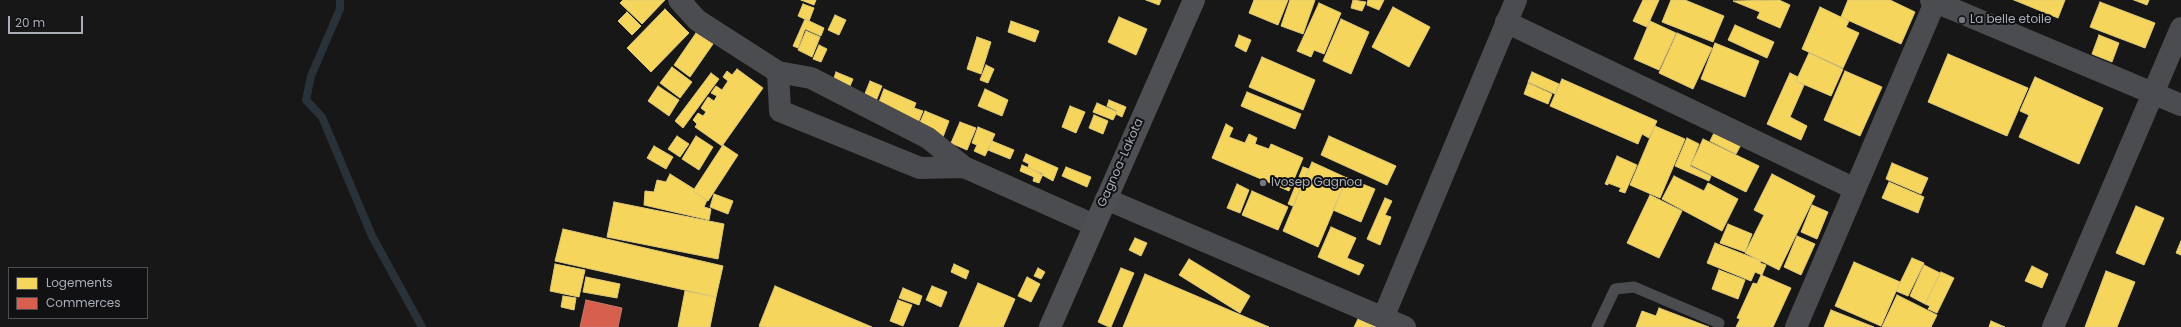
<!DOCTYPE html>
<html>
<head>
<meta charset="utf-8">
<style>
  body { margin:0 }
  #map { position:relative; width:2181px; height:327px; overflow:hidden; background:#171717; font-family:Poppins,sans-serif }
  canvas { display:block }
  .legend { position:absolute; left:8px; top:267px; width:140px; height:52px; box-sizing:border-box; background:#111113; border:1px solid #4d4f55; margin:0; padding:5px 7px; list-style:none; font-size:12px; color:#a8adb8 }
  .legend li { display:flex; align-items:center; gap:8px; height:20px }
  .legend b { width:20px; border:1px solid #4d4f55 }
  .scale { position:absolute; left:8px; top:16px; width:75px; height:18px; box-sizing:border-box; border:2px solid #a8adb8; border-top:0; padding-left:5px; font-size:12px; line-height:14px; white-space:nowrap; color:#a8adb8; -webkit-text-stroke:3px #111113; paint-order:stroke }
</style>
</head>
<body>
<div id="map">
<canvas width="2181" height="327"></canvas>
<ul class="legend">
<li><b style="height:11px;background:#f6d55c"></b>Logements</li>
<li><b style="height:11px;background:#d6604d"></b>Commerces</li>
</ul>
<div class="scale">20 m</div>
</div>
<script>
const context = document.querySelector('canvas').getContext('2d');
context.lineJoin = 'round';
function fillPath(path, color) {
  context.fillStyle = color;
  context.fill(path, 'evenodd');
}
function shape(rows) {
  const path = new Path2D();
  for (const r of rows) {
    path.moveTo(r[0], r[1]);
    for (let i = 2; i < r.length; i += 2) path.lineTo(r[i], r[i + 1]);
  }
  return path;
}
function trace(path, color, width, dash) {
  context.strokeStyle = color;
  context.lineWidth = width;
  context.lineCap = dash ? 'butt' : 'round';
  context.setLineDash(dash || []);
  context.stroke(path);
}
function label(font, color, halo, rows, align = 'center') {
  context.font = font + ' Poppins,sans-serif';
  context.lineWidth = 4;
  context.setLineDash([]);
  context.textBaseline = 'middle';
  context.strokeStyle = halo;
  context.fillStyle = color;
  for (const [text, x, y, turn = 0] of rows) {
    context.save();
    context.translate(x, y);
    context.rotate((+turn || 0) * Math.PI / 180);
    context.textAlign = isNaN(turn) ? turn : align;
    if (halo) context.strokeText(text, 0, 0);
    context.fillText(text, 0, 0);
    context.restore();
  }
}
const homes = shape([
  [623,0,665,0,642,24,620,3,623,0],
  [801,0,816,0,814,5,801,0],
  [1146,0,1161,0,1159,5,1146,0],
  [1254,0,1288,0,1278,25,1249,13,1254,0],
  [1290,0,1315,0,1303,34,1281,26,1290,0],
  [1353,0,1366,2,1362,11,1351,8,1353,0],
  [1368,0,1384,0,1379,10,1367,5,1368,0],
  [1643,0,1659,0,1647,27,1633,21,1643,0],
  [1671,0,1685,0,1724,16,1713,42,1662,22,1671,0],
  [1779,0,1790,5,1780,28,1757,18,1760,12,1733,1,1779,0],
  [1848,0,1890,0,1915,12,1901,44,1841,17,1848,0],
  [2014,0,2065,0,2058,18,2014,0],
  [2134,0,2149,0,2147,5,2134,0],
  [2100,2,2155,23,2145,48,2090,27,2100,2],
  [1319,3,1341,13,1324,54,1314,50,1311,57,1297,51,1319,3],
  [803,4,814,8,809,21,798,16,803,4],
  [1393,7,1430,27,1409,67,1372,47,1393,7],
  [1820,7,1849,21,1846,27,1859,33,1843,68,1802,49,1820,7],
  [665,9,689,33,651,72,627,48,665,9],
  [627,12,641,26,632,35,618,21,627,12],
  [835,15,846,20,839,35,828,30,835,15],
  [1119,17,1147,29,1136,55,1108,42,1119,17],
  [805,19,824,28,821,36,805,29,798,48,793,46,805,19],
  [1341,19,1369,32,1351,74,1323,61,1341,19],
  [1011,21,1039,31,1035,42,1008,32,1011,21],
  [1650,21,1676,33,1659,70,1634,59,1650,21],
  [1735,25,1774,42,1767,58,1728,40,1735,25],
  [806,31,820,37,812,57,798,50,806,31],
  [696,33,713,44,690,77,674,65,696,33],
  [1677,33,1712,48,1693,89,1659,73,1677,33],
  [1239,35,1251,40,1246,52,1235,46,1239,35],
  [2099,35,2119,43,2112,62,2092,54,2099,35],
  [977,37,991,42,981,74,967,69,977,37],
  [1715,43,1759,61,1745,97,1701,79,1715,43],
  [819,45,827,49,821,62,813,59,819,45],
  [1809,53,1843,69,1831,96,1796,81,1809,53],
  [1948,54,2028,88,2007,136,1928,102,1948,54],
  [1262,57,1315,80,1303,110,1249,87,1262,57],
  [986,65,994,69,988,83,980,80,986,65],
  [672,67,692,82,680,98,660,83,672,67],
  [737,69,763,88,722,146,695,127,697,124,693,120,698,113,703,116,706,112,701,108,708,97,714,101,717,96,711,93,716,86,722,90,728,81,723,77,727,71,732,75,737,69],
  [1845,71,1882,87,1860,136,1824,120,1845,71],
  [836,72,853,79,847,93,833,81,836,72],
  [1532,72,1559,84,1555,94,1528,82,1532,72],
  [711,73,719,79,683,128,675,121,711,73],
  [1790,73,1798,77,1796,81,1804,85,1790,117,1807,126,1801,140,1767,124,1790,73],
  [2035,77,2103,108,2079,164,2019,137,2029,115,2020,111,2035,77],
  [1562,79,1657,121,1649,138,1642,134,1638,144,1550,106,1562,79],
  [870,81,882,86,876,101,864,96,870,81],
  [1528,83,1552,94,1548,104,1524,94,1528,83],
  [658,86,679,100,669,116,648,101,658,86],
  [884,89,916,103,914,108,923,111,916,128,877,107,884,89],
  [985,89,1008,100,1002,116,978,106,985,89],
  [1247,92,1301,114,1295,129,1241,106,1247,92],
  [1109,100,1126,107,1122,117,1116,114,1117,111,1107,106,1109,100],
  [1097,103,1117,112,1113,120,1093,112,1097,103],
  [1070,106,1085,112,1076,133,1062,127,1070,106],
  [925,111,949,121,943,137,918,127,925,111],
  [1094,115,1108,121,1103,134,1089,128,1094,115],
  [960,122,976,128,967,150,951,143,960,122],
  [1226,124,1233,128,1229,137,1245,143,1249,134,1257,138,1255,144,1269,149,1271,144,1303,158,1289,191,1212,158,1226,124],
  [1718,125,1744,139,1736,154,1710,141,1718,125],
  [1655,126,1685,139,1660,198,1630,185,1655,126],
  [978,127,995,134,985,156,974,151,977,145,972,143,978,127],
  [677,136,689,144,680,157,668,149,677,136],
  [696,136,713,147,699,170,682,159,696,136],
  [1329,136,1396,166,1387,185,1321,155,1329,136],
  [1687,138,1699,144,1690,166,1711,176,1709,181,1675,166,1687,138],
  [1703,139,1759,166,1746,192,1691,165,1703,139],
  [992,141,1014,150,1010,159,988,150,992,141],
  [723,145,738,155,708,201,693,191,723,145],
  [654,146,673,157,666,169,647,158,654,146],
  [1026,154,1058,168,1053,181,1028,167,1029,164,1023,161,1026,154],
  [1617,156,1637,165,1625,193,1619,191,1621,188,1608,183,1608,185,1605,184,1617,156],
  [1312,162,1347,178,1318,247,1283,231,1312,162],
  [1892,163,1928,178,1921,194,1886,179,1892,163],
  [1022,165,1043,174,1039,183,1033,181,1034,177,1020,171,1022,165],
  [1066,167,1091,177,1087,187,1062,176,1066,167],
  [1303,167,1309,169,1293,206,1288,204,1303,167],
  [670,174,694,189,693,191,707,200,704,207,711,209,709,220,644,205,645,191,654,192,657,180,666,182,670,174],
  [1772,174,1815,196,1779,270,1745,253,1764,215,1754,210,1772,174],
  [1674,176,1704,191,1708,183,1738,199,1722,231,1662,199,1674,176],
  [1347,178,1375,189,1361,222,1333,210,1347,178],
  [1889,182,1924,197,1918,213,1882,198,1889,182],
  [1237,184,1249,190,1240,213,1227,208,1237,184],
  [1252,191,1288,207,1278,230,1242,215,1252,191],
  [714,194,733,201,728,214,710,207,714,194],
  [1650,195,1682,211,1659,258,1627,243,1650,195],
  [1385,198,1392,201,1385,215,1391,217,1380,245,1367,239,1385,198],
  [614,202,724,224,718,259,607,237,614,202],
  [1812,205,1828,212,1817,239,1801,232,1812,205],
  [2136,206,2164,218,2144,265,2116,253,2136,206],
  [1728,224,1752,234,1745,252,1720,243,1728,224],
  [1331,227,1356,238,1347,258,1364,265,1359,275,1318,257,1331,227],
  [563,229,723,266,716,297,555,261,563,229],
  [1797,236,1815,244,1801,275,1784,267,1797,236],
  [1135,238,1147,243,1141,256,1129,250,1135,238],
  [2181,241,2181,255,2176,253,2181,241],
  [1715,243,1761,261,1760,263,1766,265,1762,275,1755,272,1751,281,1707,263,1715,243],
  [1912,258,1924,263,1908,296,1896,291,1912,258],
  [1189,259,1250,296,1240,313,1179,275,1189,259],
  [1854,262,1900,282,1881,326,1835,306,1854,262],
  [555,264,585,270,579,297,550,291,555,264],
  [954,264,969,271,966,279,951,272,954,264],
  [1924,265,1940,273,1925,304,1910,296,1924,265],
  [2032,266,2048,274,2042,288,2025,281,2032,266],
  [1038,268,1045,272,1041,279,1034,276,1038,268],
  [1121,268,1134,273,1111,327,1109,327,1098,322,1121,268],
  [1719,270,1745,280,1738,299,1712,289,1719,270],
  [2106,271,2135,282,2117,327,2085,327,2106,271],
  [1941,272,1954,278,1937,313,1928,309,1930,306,1925,304,1941,272],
  [1145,274,1269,327,1123,327,1145,274],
  [1761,275,1791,288,1773,327,1736,327,1740,319,1737,318,1753,283,1757,284,1761,275],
  [586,277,620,284,617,298,583,292,586,277],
  [1027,277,1040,284,1031,302,1018,296,1027,277],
  [978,283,1015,299,1003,327,959,327,978,283],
  [775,286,872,327,761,327,759,326,775,286],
  [932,286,947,292,941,307,926,300,932,286],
  [903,288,922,296,919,305,899,298,903,288],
  [685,291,716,297,710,327,678,327,685,291],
  [1897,295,1937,315,1931,327,1882,327,1897,295],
  [563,296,576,298,574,310,561,307,563,296],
  [898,300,912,305,903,326,890,321,898,300],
  [1659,308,1709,327,1636,327,1642,311,1656,316,1659,308],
  [1831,310,1874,327,1824,327,1831,310],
  [1358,319,1376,327,1354,327,1358,319],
  [1991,321,2005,327,1989,327,1991,321]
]);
fillPath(homes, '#f6d55c');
trace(homes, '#dfc978', 1);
const shops = shape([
  [586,300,622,308,618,327,580,327,586,300]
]);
fillPath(shops, '#d6604d');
trace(shops, '#c8776d', 1);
trace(shape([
  [340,0,340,9,311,76,306,100,322,117,372,236,422,327]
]), '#2a3239', 8);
trace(shape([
  [1597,327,1615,289,1634,287,1719,323]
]), '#4b4c50', 11);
trace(shape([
  [679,0,697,20,778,72,811,78,928,138,964,167,1094,225],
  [1931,0,2181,105],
  [1506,22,1855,189],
  [778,72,780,111,920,168,964,167],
  [1106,199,1405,327],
  [1383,318,1516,0],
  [1796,327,1936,0],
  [2053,327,2181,28]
]), '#4b4c50', 22);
trace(shape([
  [1050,327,1194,0]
]), '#4d4f52', 22);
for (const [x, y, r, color] of [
  [1962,20,4,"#757880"],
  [1263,183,4,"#757880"]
]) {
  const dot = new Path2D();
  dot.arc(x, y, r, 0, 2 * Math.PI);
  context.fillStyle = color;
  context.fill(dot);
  trace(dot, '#111113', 1.5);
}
label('12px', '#a8adb8', '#111113', [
  ["La belle etoile",1970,20],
  ["Ivosep Gagnoa",1271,183]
], 'left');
label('12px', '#a8adb8', '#111113', [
  ["Gagnoa-Lakota",1121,163,-66]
]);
</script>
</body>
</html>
